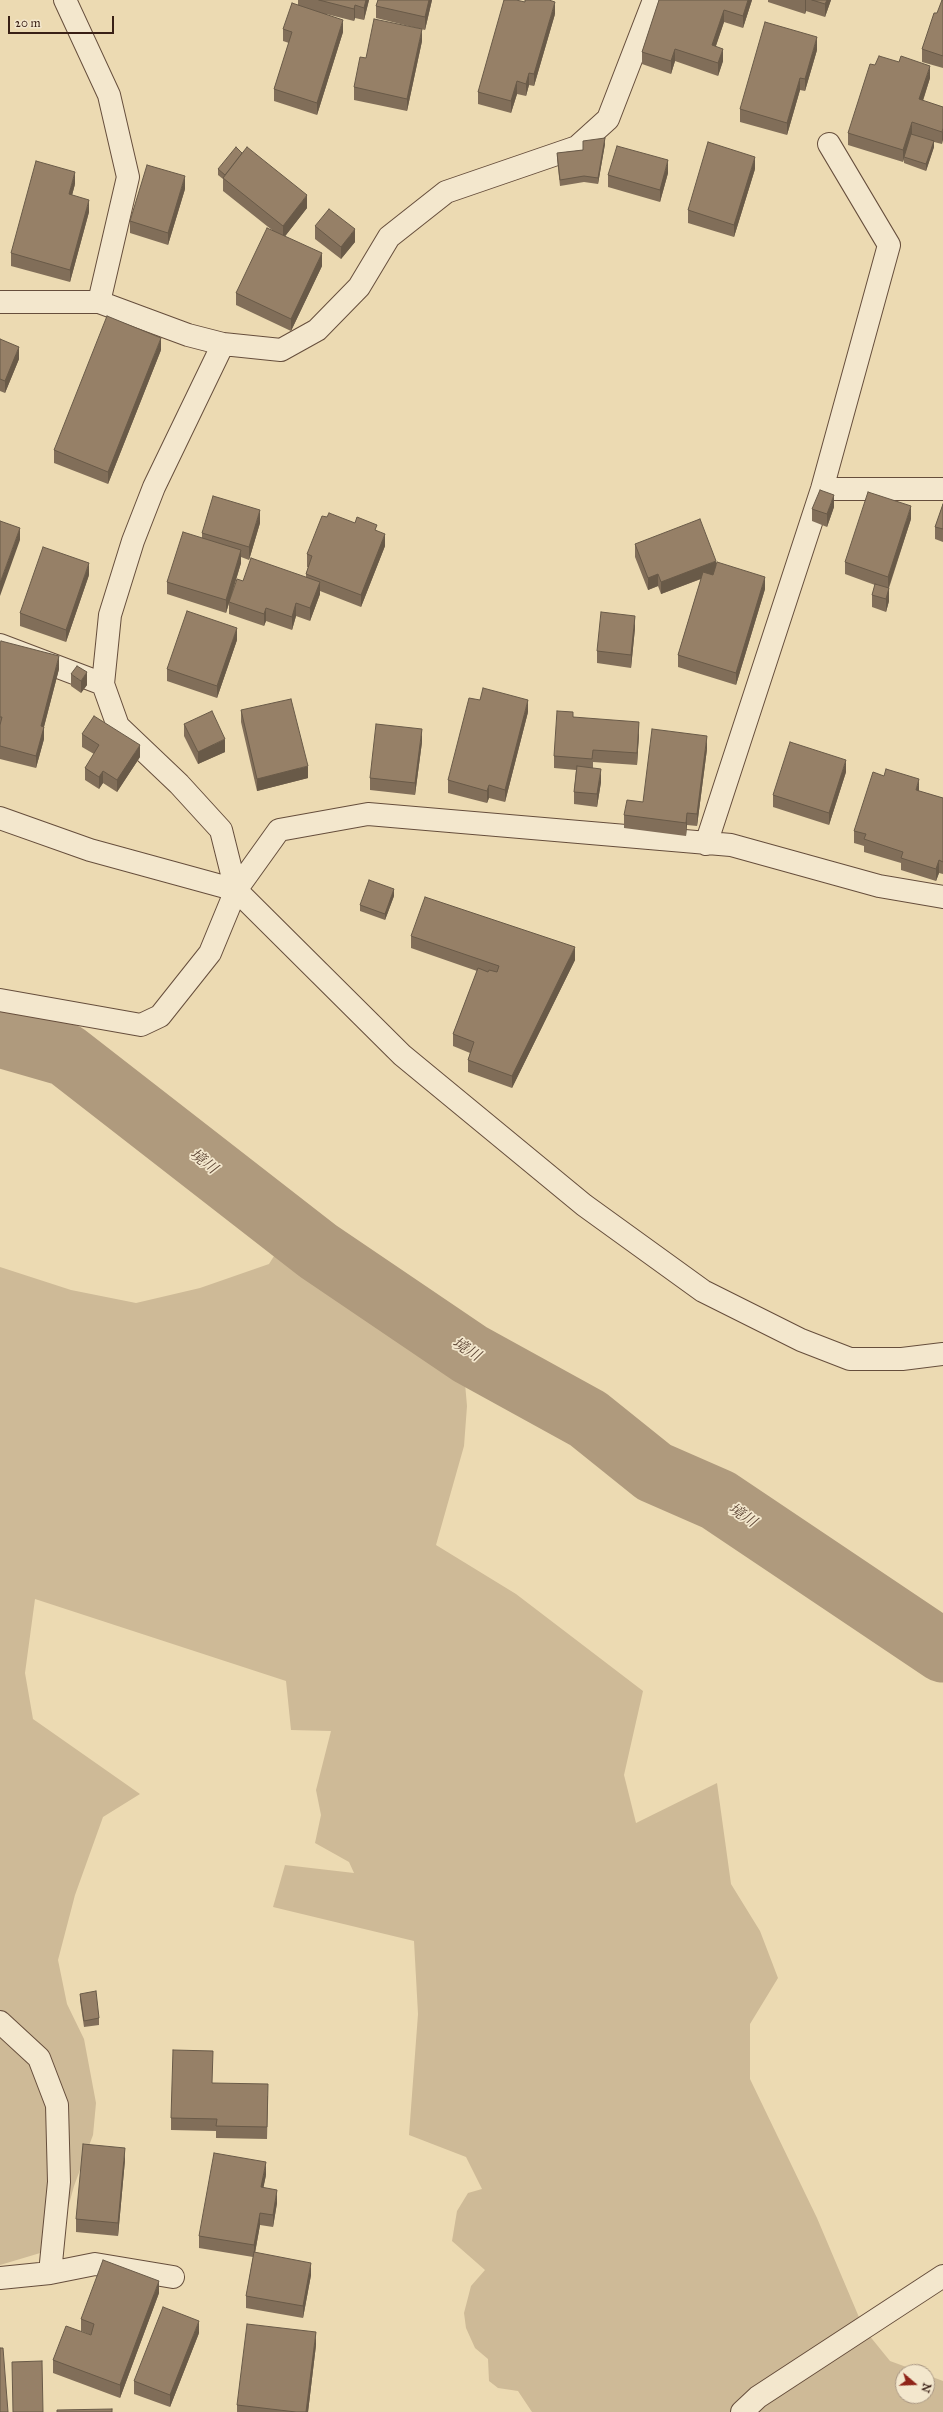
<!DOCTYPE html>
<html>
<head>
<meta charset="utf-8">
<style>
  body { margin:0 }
  #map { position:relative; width:943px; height:2412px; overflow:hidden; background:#ecdab2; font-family:"IM FELL Great Primer",serif }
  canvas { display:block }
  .north { position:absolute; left:895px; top:2364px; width:40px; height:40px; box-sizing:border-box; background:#f3e7cd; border:1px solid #a99783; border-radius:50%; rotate:109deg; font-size:11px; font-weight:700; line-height:16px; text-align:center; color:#391f15 }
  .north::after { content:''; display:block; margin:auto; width:14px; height:18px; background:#8f2418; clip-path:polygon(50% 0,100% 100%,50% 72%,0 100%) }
  .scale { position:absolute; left:8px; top:16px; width:106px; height:18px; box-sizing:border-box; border:2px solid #391f15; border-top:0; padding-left:5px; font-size:12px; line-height:14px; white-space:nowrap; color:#391f15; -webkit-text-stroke:3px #f3e7cd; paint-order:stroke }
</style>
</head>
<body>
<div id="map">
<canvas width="943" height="2412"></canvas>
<div class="north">N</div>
<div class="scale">20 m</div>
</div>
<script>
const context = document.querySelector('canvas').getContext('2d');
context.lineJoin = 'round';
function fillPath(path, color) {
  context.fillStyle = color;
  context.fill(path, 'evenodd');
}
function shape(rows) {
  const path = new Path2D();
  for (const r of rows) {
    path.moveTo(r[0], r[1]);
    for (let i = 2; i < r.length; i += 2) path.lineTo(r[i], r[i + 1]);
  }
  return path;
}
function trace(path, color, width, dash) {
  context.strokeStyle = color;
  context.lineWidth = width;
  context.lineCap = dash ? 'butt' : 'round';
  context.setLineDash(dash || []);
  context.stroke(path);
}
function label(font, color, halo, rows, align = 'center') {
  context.font = font + ' "IM FELL Great Primer","Noto Serif JP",serif';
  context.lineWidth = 3.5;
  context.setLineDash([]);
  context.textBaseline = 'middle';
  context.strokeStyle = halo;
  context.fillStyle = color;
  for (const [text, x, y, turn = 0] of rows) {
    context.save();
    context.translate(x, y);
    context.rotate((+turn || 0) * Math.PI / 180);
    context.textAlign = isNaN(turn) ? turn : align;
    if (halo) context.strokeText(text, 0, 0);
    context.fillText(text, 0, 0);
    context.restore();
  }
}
fillPath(shape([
  [286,1237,330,1269,401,1312,446,1352,464,1372,467,1406,464,1446,436,1545,516,1594,643,1691,624,1775,636,1823,717,1783,731,1884,760,1931,778,1978,750,2024,750,2079,817,2218,864,2329,890,2361,920,2372,903,2372,903,2396,927,2396,927,2375,943,2381,943,2412,532,2412,518,2391,498,2388,489,2381,488,2359,475,2348,466,2328,464,2313,471,2286,485,2270,452,2241,457,2211,468,2193,482,2189,466,2157,409,2135,418,2014,414,1941,273,1907,285,1865,354,1873,349,1862,315,1843,321,1815,316,1790,331,1731,291,1730,286,1681,35,1599,25,1673,33,1719,140,1794,103,1817,75,1895,58,1960,67,2004,84,2039,96,2103,93,2135,74,2186,57,2248,0,2265,0,1267,71,1290,136,1303,200,1288,269,1264]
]), '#ceba97');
trace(shape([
  [0,1036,66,1055,318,1251,470,1354,588,1419,654,1472,718,1500,943,1651]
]), '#af9a7d', 63);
const minor = shape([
  [65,0,109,95,128,177,99,302],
  [0,302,99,302,188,335,223,344,281,350,317,330,359,287,389,237,446,192,577,147,608,119,654,0],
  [223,344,154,487,133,541,110,615,103,684,118,726,179,784,221,830,236,890],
  [822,489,943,489],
  [0,645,103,684],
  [0,818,90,850,236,890,402,1055,584,1205,703,1291,801,1340,850,1359,902,1359,943,1354],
  [706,844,822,489,889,245,829,144],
  [0,1000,141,1025,160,1016,210,953,236,890,279,830,368,814,731,845,879,886,943,897],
  [0,2022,39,2058,57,2105,59,2182,50,2273],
  [0,2278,50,2273,95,2264,173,2277],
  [742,2412,758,2397,943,2276]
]);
trace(minor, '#664e3c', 24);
trace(minor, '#f3e7cd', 22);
fillPath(shape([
  [298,0,369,0,364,20,355,18,354,21,326,14,343,32,317,115,274,101,274,89,289,43,283,41,283,29,298,5],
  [378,0,432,0,425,30,376,18,376,6],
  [659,0,752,0,743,28,724,22,716,46,723,61,718,76,675,61,671,74,642,64,642,52],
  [768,0,831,0,825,17,806,11,805,14,768,2],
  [943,0,943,68,922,62,922,49],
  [555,14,534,86,529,85,526,96,517,94,511,113,478,104,478,92],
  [422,41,407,111,354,100,354,87,366,58],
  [817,50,805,91,800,90,787,135,740,122,740,109],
  [875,65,930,78,923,101,943,107,942,144,934,142,934,147,926,171,904,163,904,159,903,162,848,145,848,133],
  [605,144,598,184,584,182,560,186,557,159,557,153,583,150],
  [218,169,307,208,285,236,322,266,291,331,236,305,236,293,272,230,223,191,223,179,218,175],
  [755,169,734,237,688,223,688,210],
  [668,173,660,202,608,187,608,175],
  [75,184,72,195,89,212,70,282,11,266,11,253],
  [185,189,168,245,130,233,130,221],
  [315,226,355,242,341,259,315,239],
  [0,339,19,359,5,393,0,391,0,404],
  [161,350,108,484,54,463,54,450],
  [943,504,943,542,935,539,935,527],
  [834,507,827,527,812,521,812,509],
  [327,517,355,523,377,531,385,546,361,607,320,591,320,594,310,621,296,616,292,630,266,621,264,626,229,614,229,602,243,581,306,577,306,574,308,567,307,567,307,554],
  [911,519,889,588,889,601,886,612,872,607,872,595,875,585,845,574,845,562],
  [260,523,249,560,241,557,241,563,226,613,167,594,167,582,202,538,202,533],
  [635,544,716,565,765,589,736,685,678,667,678,655,701,579,661,594,658,586,648,590,635,557],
  [89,575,66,642,20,626,20,613],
  [635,628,631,668,597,663,597,651],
  [237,640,217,698,167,681,167,669],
  [0,643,59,669,44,727,44,739,36,768,0,759],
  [71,674,87,685,81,693,71,686],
  [241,710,308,778,257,791,241,722],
  [528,712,505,802,489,798,487,803,448,793,448,780],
  [573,717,639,734,637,765,593,762,593,768,601,782,597,807,574,804,574,792,576,770,554,768,554,756],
  [184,724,225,752,198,764,184,736],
  [82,734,140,757,117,792,103,783,99,789,85,780,85,768,94,754,82,747],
  [422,742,415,795,370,790,370,778],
  [707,749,697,826,687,825,686,836,624,828,624,815,643,802],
  [846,772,829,825,773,807,773,795],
  [919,791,943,798,943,874,939,873,936,881,901,870,901,863,864,852,864,846,854,843,854,831],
  [394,896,385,920,360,911,360,905],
  [411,936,575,960,512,1088,468,1072,468,1060,470,1053,453,1046,453,1034,477,971,411,948],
  [80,1994,99,2018,99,2025,84,2027,80,2000],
  [213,2083,268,2096,267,2139,216,2138,216,2131,171,2130,171,2118],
  [125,2160,118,2236,76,2232,76,2219],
  [266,2175,263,2188,277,2203,273,2227,260,2225,255,2253,311,2275,303,2318,246,2308,246,2296,253,2257,199,2248,199,2236],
  [159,2293,120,2398,53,2373,53,2360,91,2335,81,2331,81,2319],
  [199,2333,170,2407,134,2394,134,2381],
  [316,2345,308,2412,237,2412,237,2405]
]), '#816e59');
fillPath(shape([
  [366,0,369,0,364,20,364,8],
  [429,0,432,0,425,30,425,17],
  [748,0,752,0,743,28,743,16],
  [805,0,806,0,806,11,805,14],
  [827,0,831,0,825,17,825,4],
  [555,2,555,14,534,86,534,74],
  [355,5,355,18,354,21,354,9],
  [724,10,724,22,712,57,712,45],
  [343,20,343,32,317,115,317,103],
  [422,29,422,41,407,111,407,99],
  [817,37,817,50,805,91,805,79],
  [675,49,675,61,671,74,671,61],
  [723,49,723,61,718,76,718,63],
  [930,66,930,78,919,112,919,99],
  [529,73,529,85,526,96,526,84],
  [800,78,800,90,787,135,787,123],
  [517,81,517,94,511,113,511,101],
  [912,122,912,134,904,157,903,162,903,150],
  [943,128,943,140,942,144,942,132],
  [605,138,605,144,598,184,598,178],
  [934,141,934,147,926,171,926,164],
  [755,157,755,169,734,237,734,225],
  [668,160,668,173,660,202,660,190],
  [75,172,75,184,69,207,69,194],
  [185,176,185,189,168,245,168,233],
  [307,195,307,208,283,239,283,226],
  [89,200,89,212,70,282,70,270],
  [355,229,355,242,341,259,341,247],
  [322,253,322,266,291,331,291,319],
  [161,338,161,350,108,484,108,472],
  [19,347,19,359,5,393,5,381],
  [834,495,834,507,827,527,827,514],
  [911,506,911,519,888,589,888,577],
  [260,510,260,523,249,560,249,547],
  [20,528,20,540,0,596,0,583],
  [385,534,385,546,361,607,361,595],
  [241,550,241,563,226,613,226,600],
  [716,561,716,573,661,594,661,582],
  [89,563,89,575,66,642,66,630],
  [658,574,658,586,648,590,648,578],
  [765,577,765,589,736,685,736,673],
  [320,582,320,594,310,621,310,608],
  [889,588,889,601,886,612,886,599],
  [296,603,296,616,292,630,292,617],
  [266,608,266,621,264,626,264,614],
  [635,616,635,628,631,668,631,655],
  [237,628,237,640,217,698,217,686],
  [59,656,59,669,41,738,41,726],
  [87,672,87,685,81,693,81,681],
  [528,700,528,712,505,802,505,790],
  [639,722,639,734,637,765,637,753],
  [44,727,44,739,36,768,36,756],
  [422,729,422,742,415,795,415,783],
  [707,736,707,749,697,826,697,814],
  [225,739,225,752,198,764,198,752],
  [140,745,140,757,117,792,117,780],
  [846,760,846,772,829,825,829,813],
  [308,766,308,778,257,791,257,779],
  [601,769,601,782,597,807,597,794],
  [103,771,103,783,99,789,99,777],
  [919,779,919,792,916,790],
  [489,785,489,798,487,803,487,791],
  [687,813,687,825,686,836,686,823],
  [939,860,939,873,936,881,936,869],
  [394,889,394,896,385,920,385,914],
  [575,947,575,960,512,1088,512,1076],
  [125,2148,125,2160,118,2236,118,2223],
  [266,2162,266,2175,261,2200,261,2187],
  [277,2190,277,2203,273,2227,273,2215],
  [260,2213,260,2225,254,2258,254,2245],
  [311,2263,311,2275,303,2318,303,2306],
  [159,2281,159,2293,120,2398,120,2385],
  [199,2321,199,2333,170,2407,170,2395],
  [316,2332,316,2345,308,2412,306,2412]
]), '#695a48');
const building = shape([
  [319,0,366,0,364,8,355,5,354,9,319,0],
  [378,0,429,0,425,17,376,6,378,0],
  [504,0,516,0,525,2,525,0,549,0,555,2,534,74,529,73,526,84,517,81,511,101,478,92,504,0],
  [659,0,748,0,743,16,724,10,712,45,723,49,718,63,675,49,671,61,642,52,659,0],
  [812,0,827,0,825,4,812,0],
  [942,0,943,0,943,56,922,49,934,13,937,13,942,0],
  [292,3,343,20,317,103,274,89,292,32,283,29,292,3],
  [374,19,422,29,407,99,354,87,360,57,366,58,374,19],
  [765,22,817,37,805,79,800,78,787,123,740,109,765,22],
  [879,56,899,62,901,56,930,66,919,99,943,107,943,128,942,132,912,122,903,150,848,133,870,64,875,65,879,56],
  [911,134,934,141,926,164,904,157,911,134],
  [605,138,598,178,584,176,560,180,557,153,583,150,583,141,605,138],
  [708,142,755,157,734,225,688,210,708,142],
  [617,146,668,160,660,190,608,175,617,146],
  [236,147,242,153,225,175,218,169,236,147],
  [247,147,307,195,283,226,223,178,247,147],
  [36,161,75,172,69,194,89,200,70,270,11,253,36,161],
  [147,165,185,176,168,233,130,221,147,165],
  [329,209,355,229,341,247,315,226,329,209],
  [267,228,322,253,291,319,236,293,267,228],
  [107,316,161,338,108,472,54,450,107,316],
  [0,339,19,347,5,381,0,379,0,339],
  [820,490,834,495,827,514,812,509,820,490],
  [868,492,911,506,888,577,845,562,868,492],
  [213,496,260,510,249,547,202,533,213,496],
  [943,504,943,529,935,527,943,504],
  [329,513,355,523,357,517,377,525,375,530,385,534,361,595,306,574,312,556,307,554,322,516,327,517,329,513],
  [700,519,716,561,661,582,658,574,648,578,635,544,700,519],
  [0,521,20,528,0,583,0,521],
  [183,532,241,550,226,600,167,582,183,532],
  [43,547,89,563,66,630,20,613,43,547],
  [251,558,320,582,310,608,296,603,292,617,266,608,264,614,229,602,237,579,243,581,251,558],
  [717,562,765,577,736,673,678,655,703,572,713,575,717,562],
  [875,584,889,588,886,599,872,595,875,584],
  [187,611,237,628,217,686,167,669,187,611],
  [601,612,635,616,631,655,597,651,601,612],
  [1,641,59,656,41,726,44,727,36,756,0,746,0,725,2,717,0,717,0,643,1,641],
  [77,666,87,672,81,681,71,674,77,666],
  [483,688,528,700,505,790,489,785,487,791,448,780,469,698,480,700,483,688],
  [291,699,308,766,257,779,241,710,291,699],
  [212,711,225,739,198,752,184,724,212,711],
  [557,711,573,712,573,717,639,722,637,753,593,750,592,759,554,756,557,711],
  [94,716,140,745,117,780,103,771,99,777,85,768,99,745,82,734,94,716],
  [376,724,422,729,415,783,370,778,376,724],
  [652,729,707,736,697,814,687,813,686,823,624,815,627,800,643,802,652,729],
  [790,742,846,760,829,813,773,795,790,742],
  [577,766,601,769,597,794,574,792,577,766],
  [886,769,919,779,916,790,943,798,943,862,939,860,936,869,901,858,903,852,864,839,866,834,854,831,873,772,884,776,886,769],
  [369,880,394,889,385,914,360,905,369,880],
  [425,897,575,947,512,1076,468,1060,474,1042,453,1034,478,968,488,972,489,970,497,972,499,966,411,936,425,897],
  [96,1991,99,2018,84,2021,80,1994,96,1991],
  [173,2050,213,2051,212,2083,268,2084,267,2127,216,2126,217,2119,171,2118,173,2050],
  [83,2144,125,2148,118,2223,76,2219,83,2144],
  [214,2153,266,2162,261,2187,277,2190,273,2215,260,2213,254,2245,199,2236,214,2153],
  [254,2252,311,2263,303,2306,246,2296,254,2252],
  [103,2260,159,2281,120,2385,53,2360,66,2326,91,2335,94,2324,81,2319,103,2260],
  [163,2307,199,2321,170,2395,134,2381,163,2307],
  [247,2324,316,2332,306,2412,296,2412,237,2405,247,2324],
  [0,2348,3,2348,8,2412,0,2412,0,2348],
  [42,2361,43,2412,13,2412,12,2362,42,2361],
  [112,2409,112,2412,57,2412,57,2410,112,2409]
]);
fillPath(building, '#968067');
trace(building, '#695a48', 1);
label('italic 15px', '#624a39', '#f3e7cd', [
  ["境川",203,1162,38],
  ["境川",466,1350,32],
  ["境川",742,1516,34]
]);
</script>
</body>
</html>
